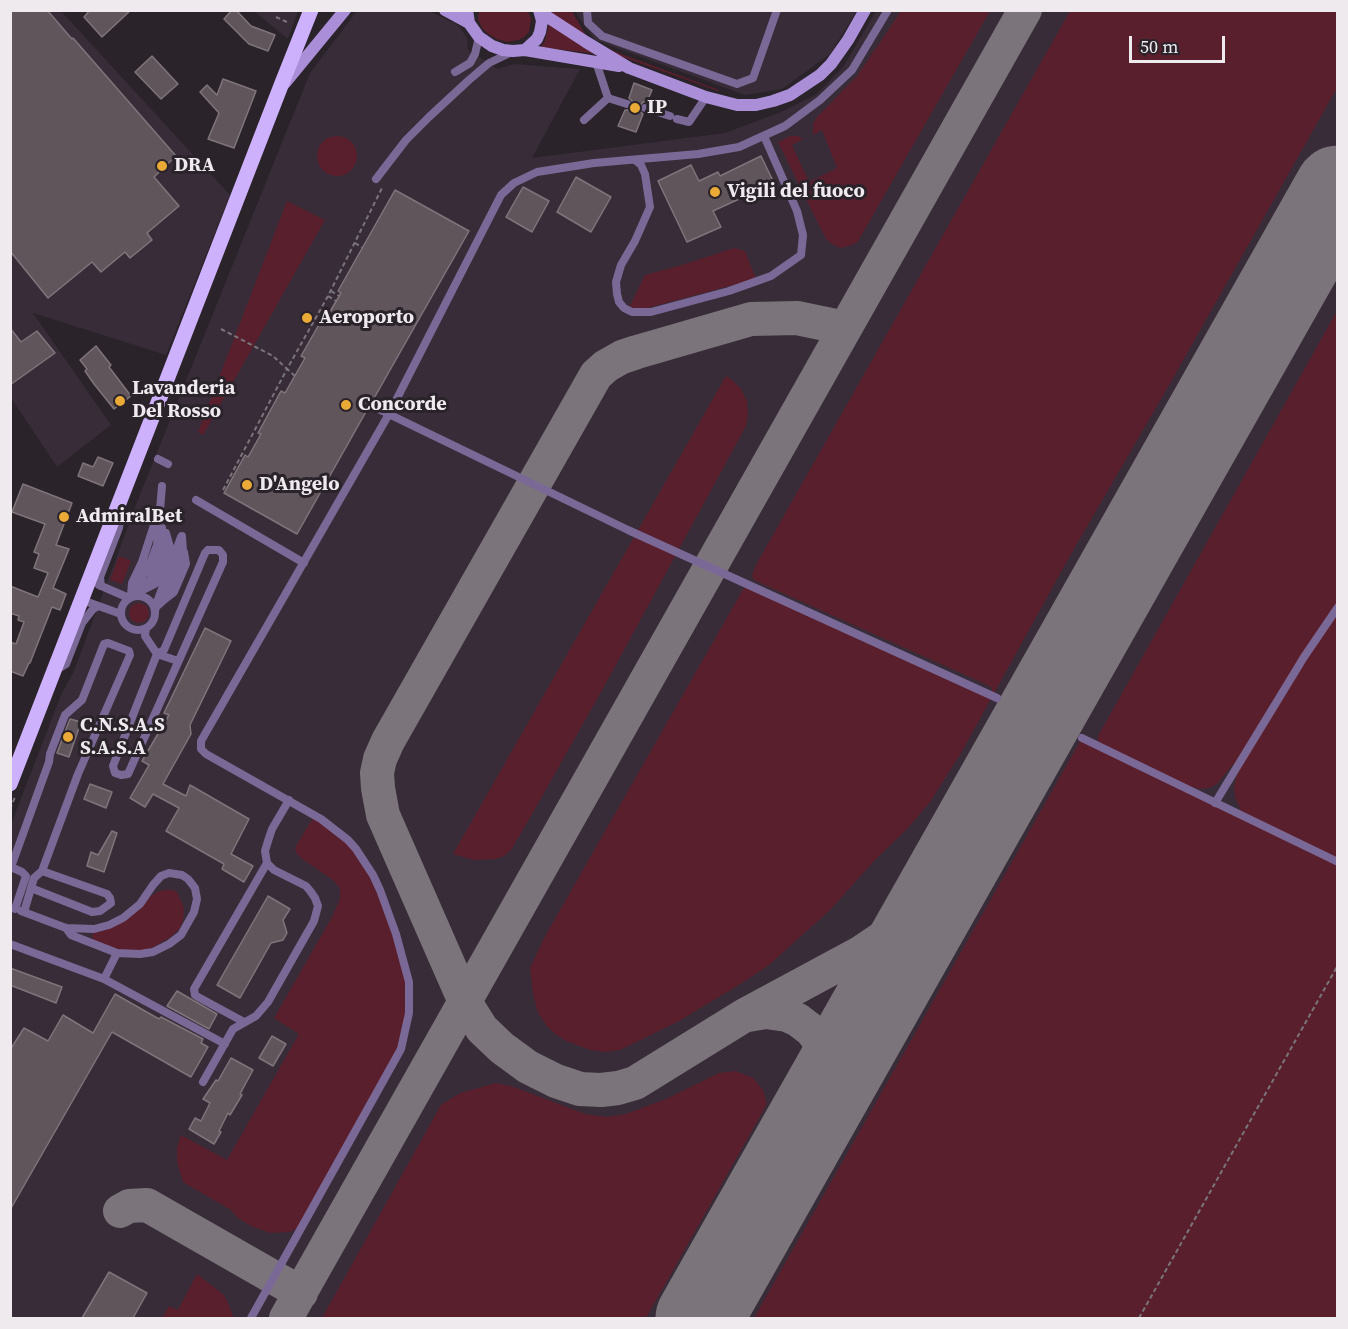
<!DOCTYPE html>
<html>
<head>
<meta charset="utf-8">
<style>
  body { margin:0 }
  #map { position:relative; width:1348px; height:1329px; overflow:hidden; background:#2a232a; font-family:"Source Serif 4",serif }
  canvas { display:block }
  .frame { position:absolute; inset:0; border:12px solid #eeeaee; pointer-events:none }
  .scale { position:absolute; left:1129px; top:36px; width:96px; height:27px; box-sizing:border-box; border:3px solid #eeeaee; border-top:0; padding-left:8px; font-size:18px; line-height:21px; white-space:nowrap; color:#eeeaee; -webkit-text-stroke:4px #2a232a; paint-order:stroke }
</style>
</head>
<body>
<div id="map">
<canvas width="1348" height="1329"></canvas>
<div class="frame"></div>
<div class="scale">50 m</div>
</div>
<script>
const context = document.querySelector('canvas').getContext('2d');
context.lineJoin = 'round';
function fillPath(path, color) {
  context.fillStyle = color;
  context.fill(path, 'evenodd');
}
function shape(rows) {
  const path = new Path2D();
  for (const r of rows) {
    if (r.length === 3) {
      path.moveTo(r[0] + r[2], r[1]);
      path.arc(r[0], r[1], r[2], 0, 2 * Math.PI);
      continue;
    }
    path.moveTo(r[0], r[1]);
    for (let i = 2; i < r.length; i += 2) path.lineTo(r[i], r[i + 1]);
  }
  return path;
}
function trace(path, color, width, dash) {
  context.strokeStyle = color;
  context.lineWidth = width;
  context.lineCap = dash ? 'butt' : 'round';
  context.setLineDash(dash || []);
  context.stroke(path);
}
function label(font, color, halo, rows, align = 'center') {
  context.font = font + ' "Source Serif 4",serif';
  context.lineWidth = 6;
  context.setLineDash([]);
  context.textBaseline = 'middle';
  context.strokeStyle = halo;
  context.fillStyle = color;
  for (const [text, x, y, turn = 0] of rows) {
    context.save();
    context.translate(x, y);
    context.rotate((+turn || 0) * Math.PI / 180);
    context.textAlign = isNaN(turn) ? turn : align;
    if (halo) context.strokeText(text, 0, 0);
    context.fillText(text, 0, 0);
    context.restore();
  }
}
fillPath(shape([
  [10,11,61,11,230,195,166,355,33,313,111,425,57,467,11,398],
  [254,11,298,11,288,39],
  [357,11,429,11,458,25,467,38,468,50,498,69,513,64,580,69,532,158,725,133,781,112,817,94,843,67,876,11,1337,11,1337,1318,11,1318,10,827,61,695,74,671,137,502,310,73],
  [576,11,857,11,830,54,782,89,745,95,595,40,577,15]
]), '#372c38');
fillPath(shape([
  [479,10,528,11,531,19,529,32,523,38,518,40,507,42,497,39,488,34,482,28,478,19],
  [543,11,572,11,585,34,596,44,624,55,719,90,718,91,606,51,591,43],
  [901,11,990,11,857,243,842,248,838,247,832,244,826,239,778,142,790,136,798,136,803,139,792,145,809,182,837,168,822,130,813,135,813,124,816,118,857,76],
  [1070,11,1337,11,1337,88,1168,387,1071,554,961,753,930,802,908,828,876,859,830,910,769,965,742,983,679,1021,620,1050,605,1052,590,1050,566,1041,554,1033,546,1025,538,1013,533,994,530,968,543,940,745,586,992,692,992,688,985,684,758,582,753,579,752,575,757,563],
  [549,24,598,54,541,47,545,41],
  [337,156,20],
  [287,201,325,220,203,435,198,432],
  [734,248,745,251,756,279,647,308,636,309,630,306,645,275,682,265],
  [1337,311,1337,1318,754,1318,1082,738,1244,817,1235,797,1234,787,1236,777,1240,768,1233,764,1217,784,1209,788,1199,789,1189,786,1103,745,1098,741,1098,736],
  [726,376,732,380,741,389,747,401,748,415,746,426,606,683,535,809,511,850,504,856,496,859,474,860,453,854],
  [119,556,131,561,122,584,110,580],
  [139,613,10],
  [314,816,327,825,358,854,382,898,407,982,406,1011,400,1050,298,1228,290,1232,270,1233,251,1226,238,1218,231,1210,183,1182,177,1162,177,1147,181,1135,227,1160,299,1034,274,1018,332,917,340,899,340,888,333,880,301,858,297,854,295,848],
  [164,890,173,890,177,892,182,903,184,909,183,921,180,928,171,937,148,950,139,951,117,949,94,941,92,936,94,932,133,914,150,897,157,892],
  [736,1071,753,1078,763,1090,767,1104,646,1318,322,1318,441,1105,460,1093,496,1083,514,1087,585,1114,607,1117,626,1114,666,1099,719,1073],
  [197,1274,224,1295,228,1303,234,1318,162,1318,169,1306,178,1310]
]), '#5a1f2d');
trace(shape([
  [845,328,797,318,751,319,637,352,622,357,606,366,596,375,388,741,380,759,377,773,378,788,383,815,465,1002,482,1029,502,1048,528,1067,556,1081,580,1089,601,1090,618,1088,635,1083,745,1015,860,953,894,930,930,898,940,888,954,868],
  [748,1015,766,1012,787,1015,798,1020,811,1030,824,1047,828,1060,830,1074,827,1091],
  [120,1211,129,1206,147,1205,301,1293],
  [286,1318,1025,10]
]), '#7b757b', 34);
trace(shape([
  [699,1318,1338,189]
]), '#7b757b', 87);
const building = shape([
  [10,10,47,10,72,39,73,38,176,156,154,177,179,206,147,233,152,240,130,258,125,252,101,272,92,262,48,298,10,251,10,10],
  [90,10,131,10,102,37,84,17,90,10],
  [232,10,236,10,251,26,275,35,268,51,249,44,224,19,232,10],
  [152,56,178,84,161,99,135,72,152,56],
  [223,79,256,91,234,148,208,139,219,113,200,92,207,85,217,95,223,79],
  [634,83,652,90,647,102,643,102,640,106,639,110,643,114,636,132,618,126,625,110,629,110,632,106,633,102,629,98,634,83],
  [761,156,774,183,713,211,721,227,687,242,658,181,691,165,699,181,718,172,720,176,761,156],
  [576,177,611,197,591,232,557,212,576,177],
  [523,187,549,201,532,232,506,217,523,187],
  [395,190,469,231,373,400,369,399,365,402,364,406,367,410,297,534,224,493,245,455,248,457,261,434,258,433,281,391,285,393,305,358,301,356,325,314,328,315,341,293,338,291,395,190],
  [10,328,21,342,37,331,55,353,10,385,10,328],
  [96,346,111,365,109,367,131,396,114,409,94,384,85,371,87,369,80,360,96,346],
  [98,457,113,463,103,486,78,476,83,463,93,467,98,457],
  [23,484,72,503,56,545,69,549,53,588,66,594,60,610,52,607,30,663,29,663,23,676,10,671,10,642,16,644,24,622,18,620,19,616,10,613,10,586,38,597,48,573,34,568,39,554,34,552,45,524,12,512,23,484],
  [205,628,231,641,190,725,191,734,163,784,186,796,190,785,249,819,231,854,253,866,244,882,222,869,224,864,166,831,179,808,153,794,145,807,130,798,149,765,142,761,169,715,164,713,205,628],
  [70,719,81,722,69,757,57,753,70,719],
  [90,784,112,792,106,808,84,799,90,784],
  [112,831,117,833,104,872,87,866,91,852,98,855,112,831],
  [268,896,290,909,283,920,287,933,283,940,271,943,240,998,217,985,268,896],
  [10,968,62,987,56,1003,10,985,10,968],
  [177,991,217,1014,209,1029,167,1006,177,991],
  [115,994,159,1019,161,1017,203,1039,201,1043,208,1047,191,1077,112,1032,10,1210,10,1050,24,1028,48,1041,63,1015,93,1033,115,994],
  [272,1036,286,1044,273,1066,259,1058,272,1036],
  [231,1058,253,1070,240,1094,242,1095,230,1115,228,1113,219,1131,221,1132,214,1144,189,1129,195,1118,201,1121,210,1103,203,1099,216,1080,218,1081,231,1058],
  [109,1272,147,1293,133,1318,82,1318,109,1272]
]);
fillPath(building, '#60555b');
trace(building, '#7f747a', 1.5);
trace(shape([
  [276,17,289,23],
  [355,243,363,248],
  [331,291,339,296],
  [328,296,336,301],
  [221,329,273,356,287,369,223,490],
  [295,376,287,369,328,296,383,186],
  [10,809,15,797],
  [1139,1318,1338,965]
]), '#7a757a', 2, [4.5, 3]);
trace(shape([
  [587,10,588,23,602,36,737,84,753,78,777,10],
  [596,62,608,98,627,104],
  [455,72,470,63,475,54,479,37],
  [645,108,670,116],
  [677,119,689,122,706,97],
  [584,120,608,98],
  [635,160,641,165,645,174,650,207,635,241,621,265,616,282,617,294,619,302,624,308,632,312,651,312,729,291,771,276,801,255,803,235,797,211,764,136],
  [376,179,406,140,429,117,469,80,489,63,512,52],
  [370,405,628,530,997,698],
  [158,459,168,464],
  [196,500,304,563],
  [208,550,219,550,223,555,223,562,128,774,121,775,115,773,113,766,157,654,164,650,205,553,208,550],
  [99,585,129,598],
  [101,586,100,577,119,528,121,513],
  [145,589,155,584,161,571,170,547,166,533],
  [131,595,132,583,142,562,155,522],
  [138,613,17],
  [134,596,143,590,151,579,155,569,164,547,162,528],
  [131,597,149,566,157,545,162,486],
  [165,599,174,592,186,564,184,552],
  [82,600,121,614],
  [156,605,181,537],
  [155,611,156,607,164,600,183,551,182,536],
  [146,628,145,636,157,654,178,661],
  [56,670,66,664,82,623,93,609,98,606],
  [1082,738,1338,862],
  [1215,803,1304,657,1338,607],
  [31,888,92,912,100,911,111,903,110,898,107,894,42,871],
  [15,909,26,876,22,872,11,867,49,762,50,754,65,715,82,700,104,644,108,643,129,651,130,655,78,774,42,871,34,878,24,912],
  [21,911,66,928,94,929,109,925,123,918,140,904,153,885,161,876,169,873,182,875,188,879,195,888,197,899,194,912,181,935,169,944,153,952,140,954,117,953,71,935,66,928],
  [10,944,104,979,225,1044],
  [104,979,117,953],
  [244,1022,198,997,195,995,194,989,267,863],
  [203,1082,233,1029,256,1016,268,1002,314,921,318,906,315,898,311,892,306,886,274,870,267,863,265,851,268,841,272,829,289,800],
  [251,1318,401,1049,409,1013,409,982,396,934,380,890,373,875,356,849,348,840,321,819,206,754,201,749,201,741,389,414,501,195,514,183,537,172,594,163,698,154,739,147,785,126,820,100,852,70,888,10]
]), '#7a6996', 8);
trace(shape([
  [445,10,469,23],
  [467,10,469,23,479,37,492,46,503,50,513,51,525,50,537,39,540,32,542,21,539,10],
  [540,12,586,42,629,68,706,97,737,105,756,105,773,101,790,95,820,75,831,64,848,40,865,10],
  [525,50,619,66],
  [285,83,345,10]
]), '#aa8fd8', 12);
trace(shape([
  [10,784,282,83,311,10]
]), '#cdb1fc', 15);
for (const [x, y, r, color] of [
  [635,108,6,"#eaaa38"],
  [162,166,6,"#eaaa38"],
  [715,192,6,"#eaaa38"],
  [307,318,6,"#eaaa38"],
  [120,401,6,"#eaaa38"],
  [346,405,6,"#eaaa38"],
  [247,485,6,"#eaaa38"],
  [64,517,6,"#eaaa38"],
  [68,737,6,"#eaaa38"]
]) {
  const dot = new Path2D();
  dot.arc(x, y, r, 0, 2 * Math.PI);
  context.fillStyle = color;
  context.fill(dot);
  trace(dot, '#2a232a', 2);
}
label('bold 20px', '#eeeaee', '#2a232a', [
  ["IP",647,108],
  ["DRA",174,166],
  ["Vigili del fuoco",727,192],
  ["Aeroporto",319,318],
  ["Lavanderia",132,389],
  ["Del Rosso",132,412],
  ["Concorde",358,405],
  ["D'Angelo",259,485],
  ["AdmiralBet",76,517],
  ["C.N.S.A.S",80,726],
  ["S.A.S.A",80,749]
], 'left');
</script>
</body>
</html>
